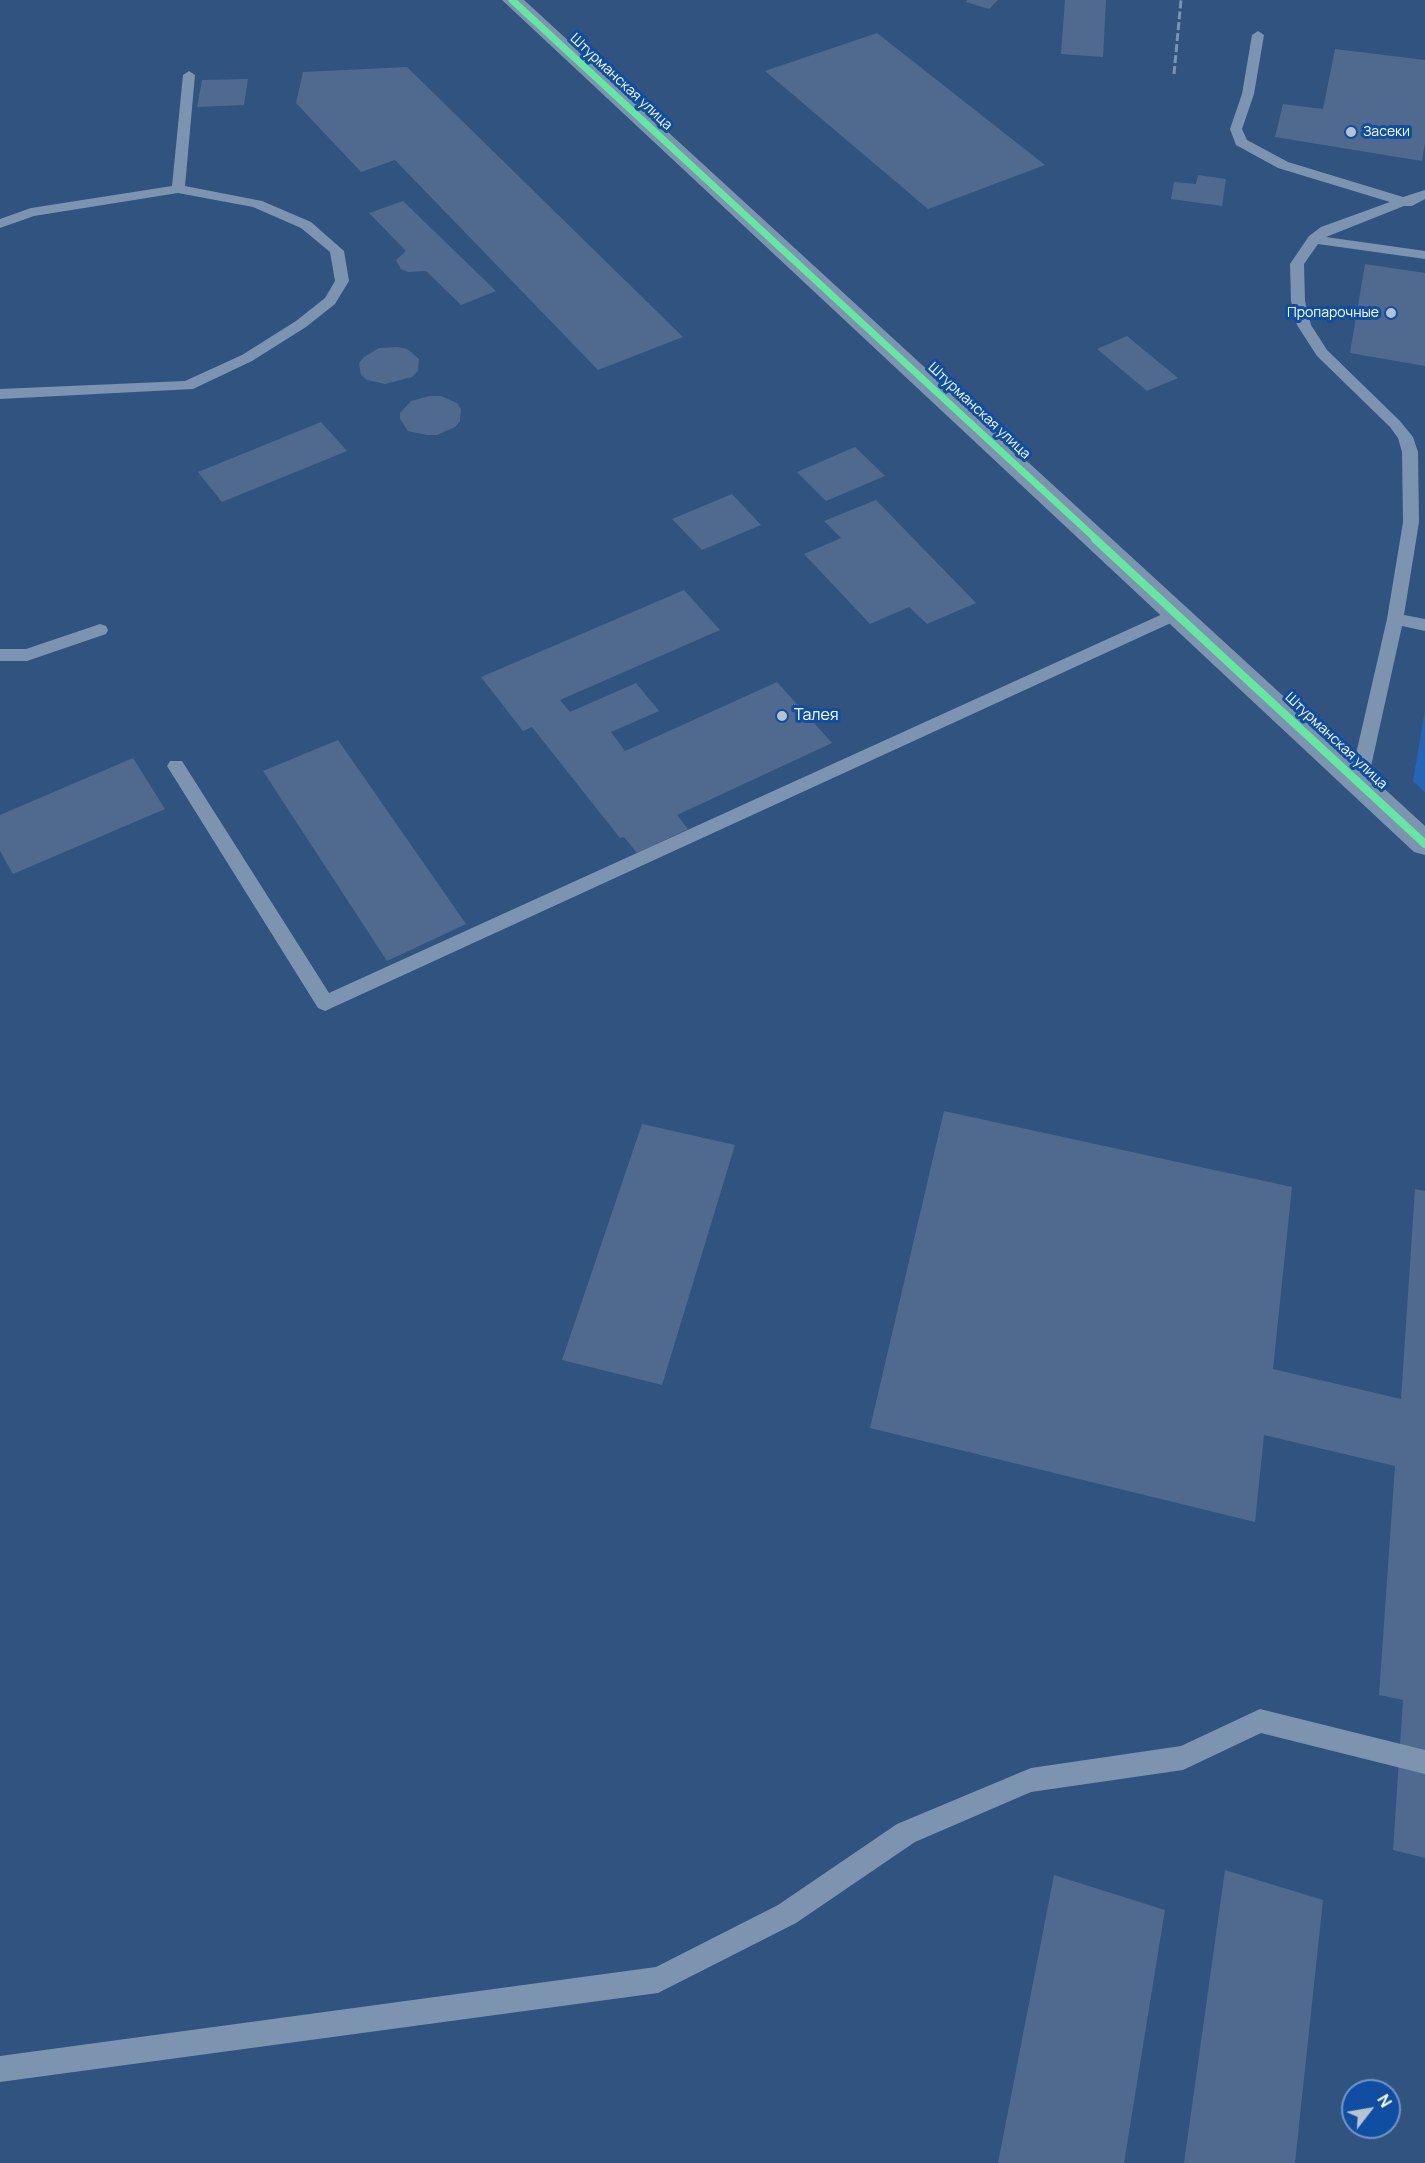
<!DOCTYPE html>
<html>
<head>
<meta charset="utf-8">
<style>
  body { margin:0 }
  #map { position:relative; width:1425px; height:2163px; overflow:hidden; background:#315380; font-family:Manrope,sans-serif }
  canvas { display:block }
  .north { position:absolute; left:1341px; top:2079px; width:60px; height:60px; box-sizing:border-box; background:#104ea1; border:2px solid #7095c7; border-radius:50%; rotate:59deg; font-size:16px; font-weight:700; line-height:24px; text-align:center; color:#fff }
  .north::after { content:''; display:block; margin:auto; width:21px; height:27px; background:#b7c3d3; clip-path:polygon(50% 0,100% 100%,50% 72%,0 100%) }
</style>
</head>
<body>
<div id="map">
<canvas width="1425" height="2163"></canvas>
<div class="north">N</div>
</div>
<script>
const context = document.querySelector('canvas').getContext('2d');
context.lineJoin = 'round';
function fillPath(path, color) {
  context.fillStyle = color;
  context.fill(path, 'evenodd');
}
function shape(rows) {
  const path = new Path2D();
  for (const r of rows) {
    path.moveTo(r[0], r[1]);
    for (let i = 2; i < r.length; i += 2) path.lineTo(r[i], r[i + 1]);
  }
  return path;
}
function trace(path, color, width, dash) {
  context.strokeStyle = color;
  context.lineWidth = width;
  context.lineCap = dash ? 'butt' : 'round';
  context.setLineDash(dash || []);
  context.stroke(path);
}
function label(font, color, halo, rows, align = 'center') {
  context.font = font + ' Manrope,sans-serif';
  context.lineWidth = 6;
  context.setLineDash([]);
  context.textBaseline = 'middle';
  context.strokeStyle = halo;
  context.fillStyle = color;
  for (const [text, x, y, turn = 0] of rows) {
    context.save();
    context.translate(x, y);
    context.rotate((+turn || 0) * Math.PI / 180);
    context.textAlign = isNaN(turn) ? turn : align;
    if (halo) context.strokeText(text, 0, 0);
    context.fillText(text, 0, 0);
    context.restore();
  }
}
fillPath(shape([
  [1425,710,1425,792,1413,781]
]), '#2565b6');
fillPath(shape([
  [967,0,998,0,989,9,966,2],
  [1065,0,1106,0,1103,57,1061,54],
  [877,33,1045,165,928,209,765,71],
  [1335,49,1425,60,1425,143,1422,161,1275,137,1283,104,1323,109],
  [407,67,683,337,598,370,395,160,361,172,296,103,303,72],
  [248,79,244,105,197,107,202,80],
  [1198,175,1226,179,1222,206,1171,199,1174,182,1196,184],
  [403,201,496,291,461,305,426,271,408,272,401,269,396,260,406,251,369,213],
  [1365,264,1425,273,1425,366,1350,353],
  [1127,336,1178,378,1147,391,1097,349],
  [398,347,407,349,419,359,418,371,412,377,385,384,367,380,361,375,359,363,364,357,379,348],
  [430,396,441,396,457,403,461,409,460,421,455,427,437,435,427,435,408,431,400,419,400,413,411,401],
  [321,422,347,451,222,502,198,472],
  [855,447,885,476,826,501,797,472],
  [732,494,761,525,702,550,672,519],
  [876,500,976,603,927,624,909,607,870,624,804,554,841,538,824,521],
  [684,590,720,630,560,700,570,712,636,683,659,711,611,732,625,751,777,682,832,743,677,815,688,829,637,853,624,837,620,838,532,727,523,731,481,677],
  [338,740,466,924,387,961,263,771],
  [133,758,165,809,13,874,0,851,0,815],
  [944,1111,1292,1187,1273,1369,1401,1399,1415,1189,1425,1191,1425,1858,1393,1850,1403,1700,1379,1695,1395,1466,1264,1435,1255,1522,870,1428],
  [642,1124,735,1145,662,1385,562,1360],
  [1225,1870,1323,1900,1295,2163,1184,2163],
  [1054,1875,1165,1910,1124,2163,998,2163]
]), '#4f6a8e');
fillPath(shape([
  [1258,31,1264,35,1254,94,1242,129,1247,140,1288,162,1403,197,1425,190,1425,199,1412,206,1404,206,1326,237,1425,251,1425,259,1318,244,1304,264,1305,301,1311,325,1327,350,1400,421,1413,437,1418,452,1419,522,1404,615,1425,619,1425,631,1402,626,1368,780,1365,785,1359,786,1353,785,1350,780,1387,619,1403,522,1402,452,1398,438,1390,427,1317,356,1297,325,1291,301,1290,264,1309,236,1321,227,1390,202,1278,168,1236,145,1230,129,1242,94,1252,35,1258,31],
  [189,71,195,75,185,186,262,201,311,222,344,251,349,281,335,304,306,327,252,361,193,389,0,399,0,389,185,381,242,355,296,321,325,298,335,281,330,252,301,228,253,207,178,193,34,216,0,228,0,219,31,208,172,186,183,75,189,71],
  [1178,607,1184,609,1186,613,1184,617,325,1011,318,1008,167,766,170,761,182,761,329,993,1178,607],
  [100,624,106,626,108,630,106,634,27,661,0,661,0,649,26,649,100,624],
  [1260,1709,1425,1750,1425,1774,1261,1733,1183,1770,1031,1792,915,1842,796,1923,658,1993,0,2082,0,2056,656,1967,778,1905,897,1824,1031,1768,1181,1746,1260,1709]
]), '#7c94b0');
fillPath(shape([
  [502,0,524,0,1425,826,1425,855,1414,852,502,0]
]), '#7c94b0');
trace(shape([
  [1174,74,1181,0]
]), '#7c93af', 3, [8, 3]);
trace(shape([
  [512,0,1097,540]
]), '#66e7a1', 7);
trace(shape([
  [1095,539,1425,844]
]), '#66e7a1', 8);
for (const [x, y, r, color] of [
  [1351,132,6,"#b7c3d3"],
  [1391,313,6,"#b7c3d3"],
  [782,716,6,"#b7c3d3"]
]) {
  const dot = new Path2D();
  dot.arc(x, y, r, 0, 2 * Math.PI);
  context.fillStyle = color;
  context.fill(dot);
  trace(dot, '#104ea1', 2);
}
label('14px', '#fff', '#104ea1', [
  ["Штурманская улица",621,82,43],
  ["Штурманская улица",979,411,43],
  ["Штурманская улица",1336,741,43]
]);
label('14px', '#fff', '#104ea1', [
  ["Засеки",1363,132],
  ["Пропарочные",1379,313,"right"]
], 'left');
label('16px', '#fff', '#104ea1', [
  ["Талея",794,716]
], 'left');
</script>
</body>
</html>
